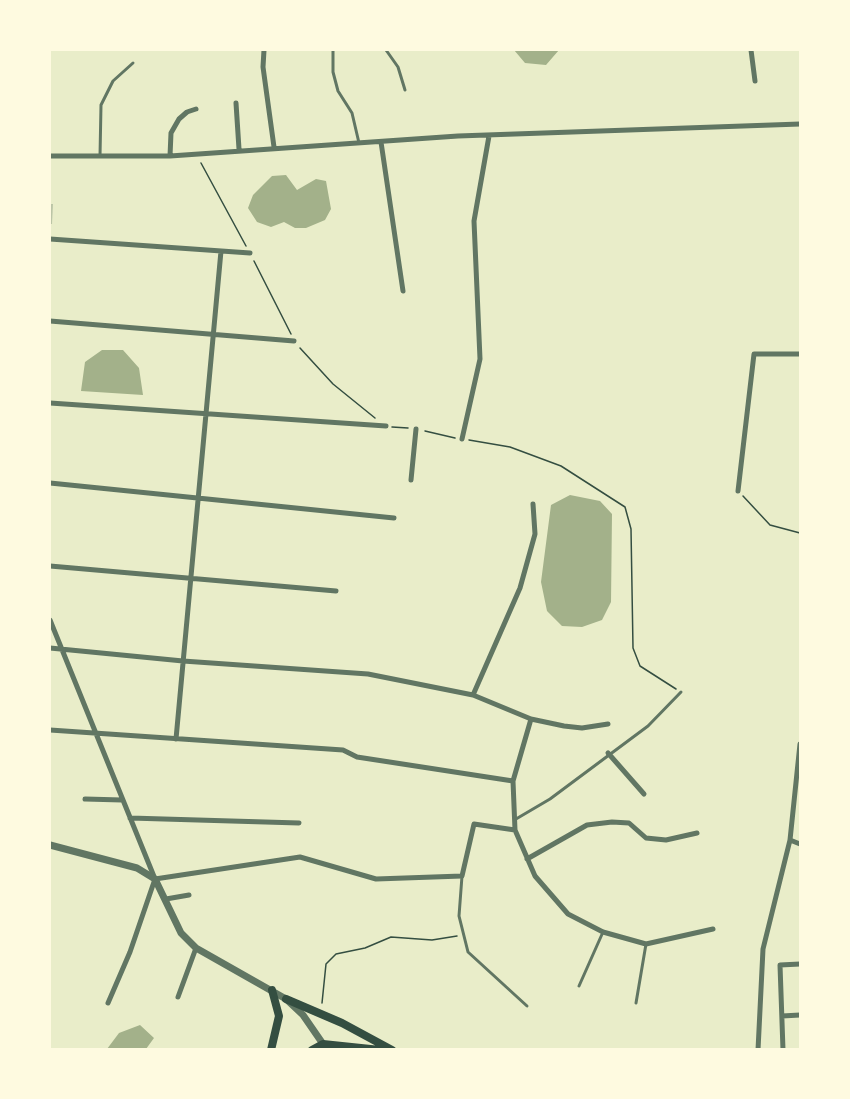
<!DOCTYPE html>
<html>
<head>
<meta charset="utf-8">
<style>
  body { margin:0 }
  #map { position:relative; width:850px; height:1099px; overflow:hidden; background:#e9edc9; font-family:"Open Sans",sans-serif }
  canvas { display:block }
  .frame { position:absolute; inset:0; border:51px solid #fefae0; pointer-events:none }
</style>
</head>
<body>
<div id="map">
<canvas width="850" height="1099"></canvas>
<div class="frame"></div>
</div>
<script>
const context = document.querySelector('canvas').getContext('2d');
context.lineJoin = 'round';
function fillPath(path, color) {
  context.fillStyle = color;
  context.fill(path, 'evenodd');
}
function shape(rows) {
  const path = new Path2D();
  for (const r of rows) {
    path.moveTo(r[0], r[1]);
    for (let i = 2; i < r.length; i += 2) path.lineTo(r[i], r[i + 1]);
  }
  return path;
}
function trace(path, color, width, dash) {
  context.strokeStyle = color;
  context.lineWidth = width;
  context.lineCap = dash ? 'butt' : 'round';
  context.setLineDash(dash || []);
  context.stroke(path);
}
fillPath(shape([
  [514,50,559,50,546,65,525,63],
  [286,175,297,190,316,179,326,181,331,209,325,220,306,228,295,228,284,222,271,227,257,222,248,208,253,195,272,176],
  [102,350,123,350,139,368,143,395,81,391,85,362],
  [570,495,600,501,612,514,611,602,602,620,582,627,562,626,547,611,541,582,551,505],
  [140,1025,154,1038,146,1049,107,1049,119,1033]
]), '#a3b18a');
fillPath(shape([
  [50,204,53,204,52,224,50,224]
]), '#bcc5a7');
trace(shape([
  [201,163,246,246],
  [254,261,291,334],
  [300,348,333,384,375,418],
  [392,427,408,428],
  [425,431,455,438],
  [469,440,510,447,561,466,625,507,631,529,633,648,640,666,676,689],
  [743,496,770,525,800,533],
  [322,1003,326,964,336,954,365,948,391,937,432,940,457,936]
]), '#344e41', 1.5);
trace(shape([
  [333,50,333,72,338,91,352,113,359,143],
  [386,50,398,67,405,90],
  [100,156,101,105,113,81,133,63],
  [516,819,550,799,648,726,681,692],
  [462,876,459,916,468,952,527,1006],
  [579,986,603,932],
  [636,1003,646,944]
]), '#617663', 3);
trace(shape([
  [264,50,263,67,274,147],
  [751,50,755,81],
  [236,103,239,149],
  [381,142,403,291],
  [50,156,170,156,458,136,800,124],
  [170,156,171,133,179,119,187,112,196,109],
  [50,239,250,253],
  [50,321,294,341],
  [50,403,386,426],
  [462,439,480,359,474,221,489,136],
  [411,480,416,429],
  [50,483,394,518],
  [738,491,754,354,800,354],
  [50,566,336,591],
  [50,620,155,879],
  [50,648,183,661,368,674,473,695,531,719,564,726,582,728,608,724],
  [473,695,520,588,535,534,533,504],
  [531,719,513,781,515,830,535,876,568,914,603,932,646,944,713,929],
  [50,730,343,750,357,757,513,781],
  [176,739,221,251],
  [608,753,644,794],
  [85,799,122,800],
  [130,818,299,823],
  [790,840,800,844],
  [527,859,587,825,612,822,629,823,646,838,666,840,697,833],
  [155,879,300,857,376,879,462,876,474,824,515,830],
  [166,899,189,895],
  [178,997,196,948],
  [108,1003,130,952,155,879],
  [782,1016,800,1015],
  [758,1050,763,949,790,840,800,744],
  [783,1050,780,965,800,964]
]), '#617663', 5);
trace(shape([
  [50,845,137,868,155,879,181,933,196,948,286,999,303,1015,323,1044]
]), '#617663', 7);
trace(shape([
  [286,999,342,1023,392,1050],
  [271,1050,279,1016,272,990],
  [312,1050,323,1044,380,1050]
]), '#344e41', 8);
</script>
</body>
</html>
